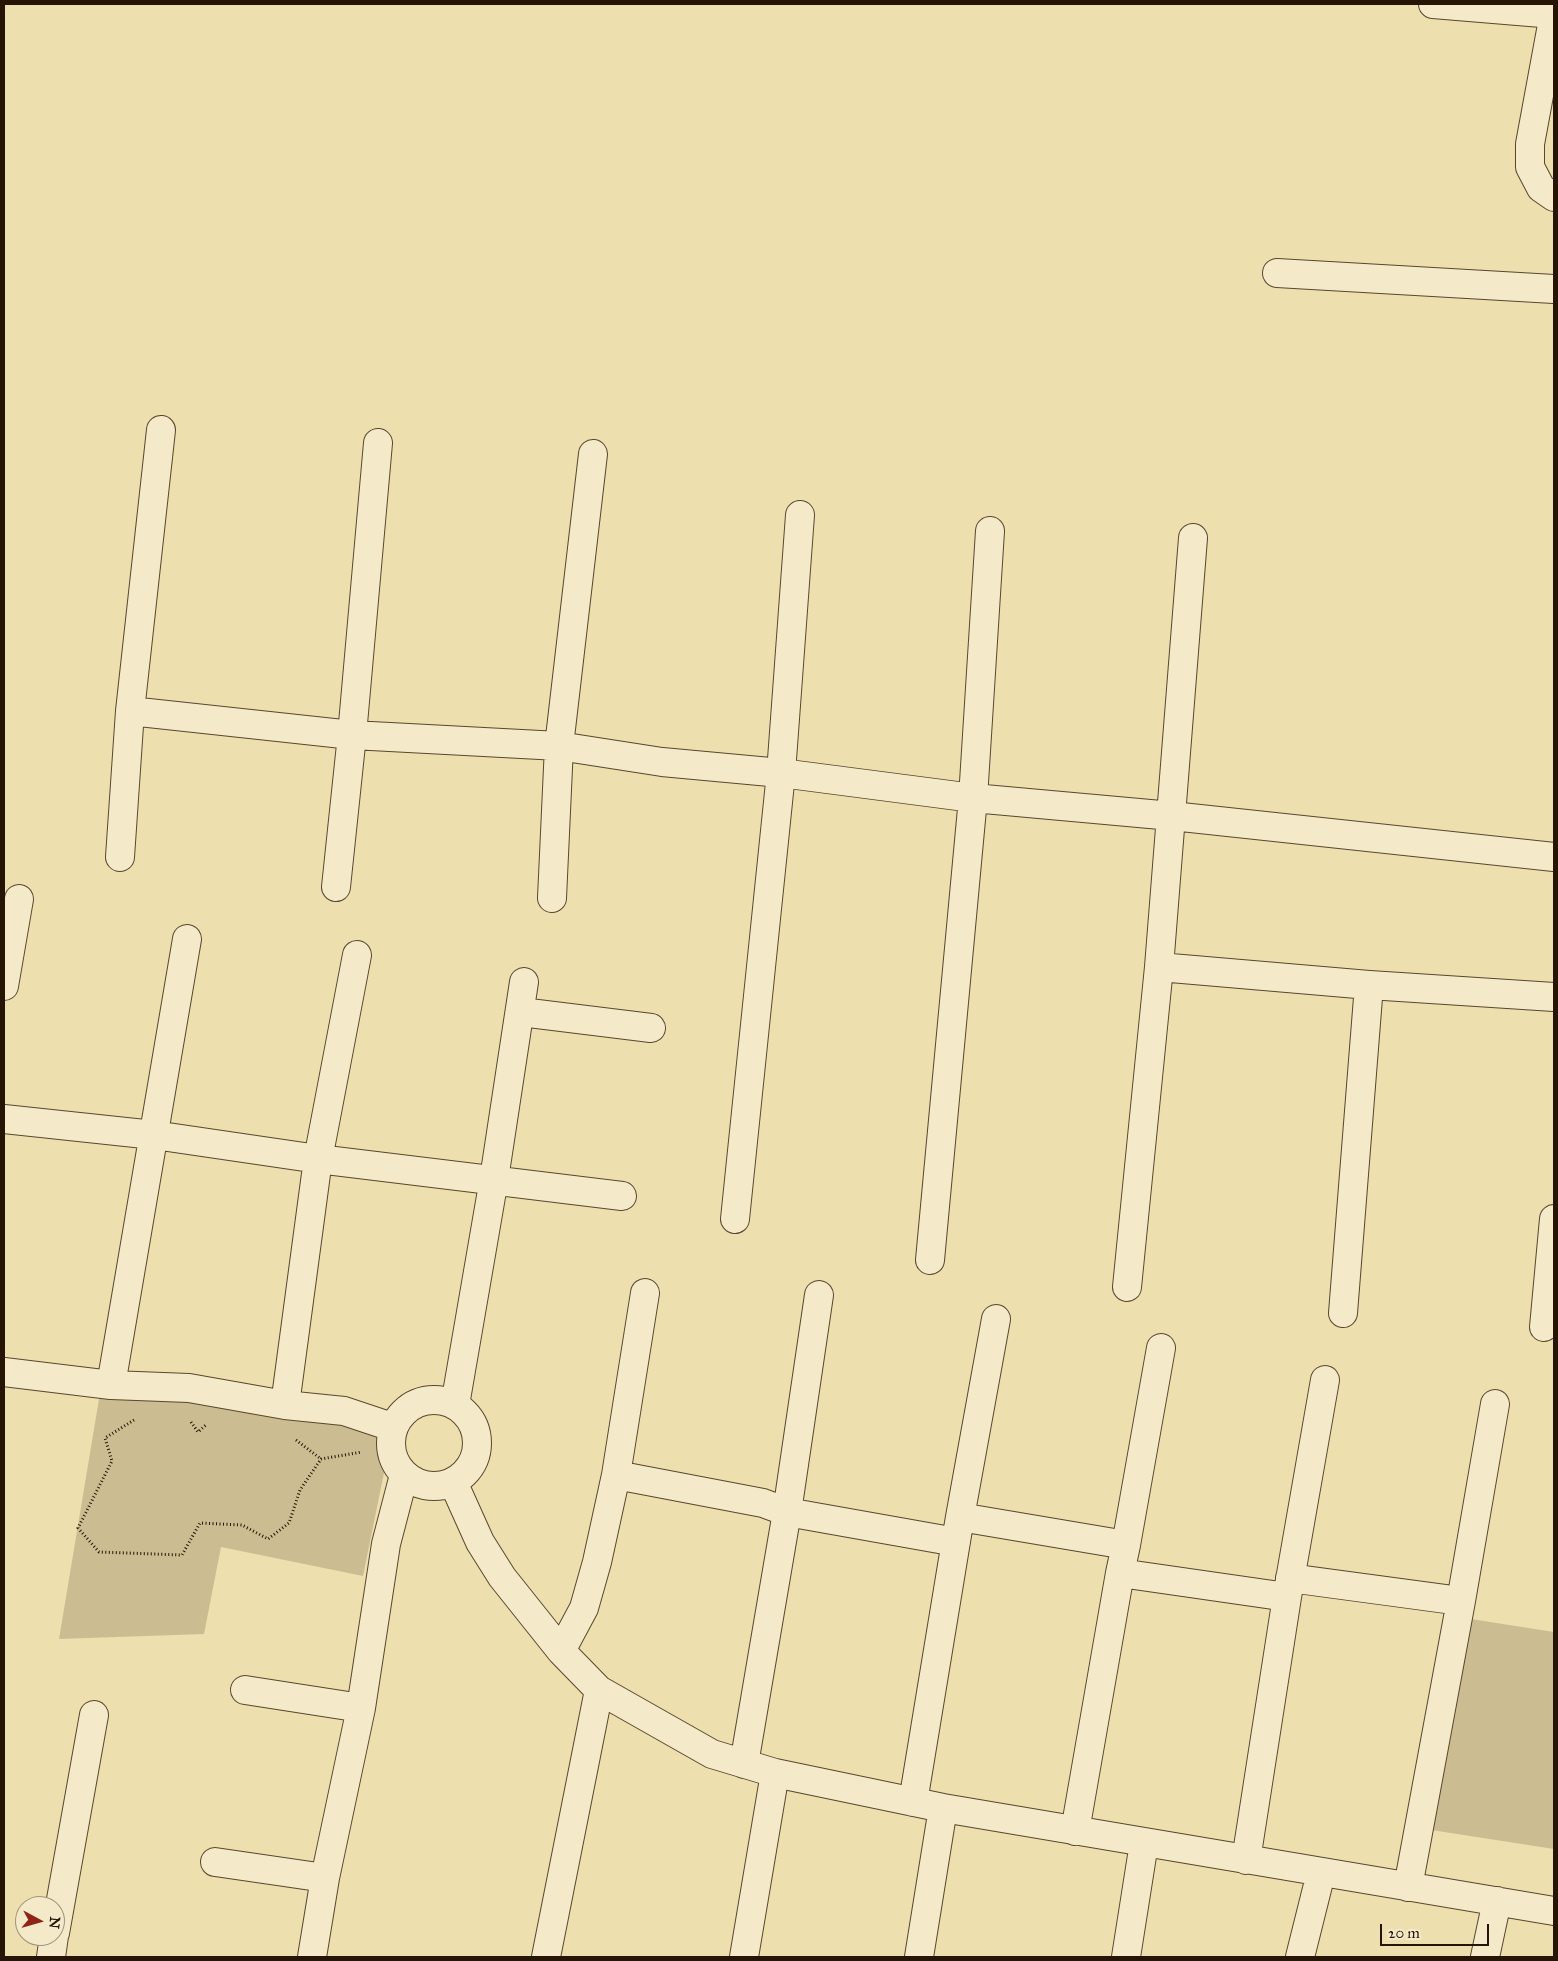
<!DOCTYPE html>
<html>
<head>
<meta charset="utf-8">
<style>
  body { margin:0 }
  #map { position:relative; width:1558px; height:1961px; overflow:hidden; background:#eedfae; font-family:"IM FELL Great Primer",serif }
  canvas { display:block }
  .frame { position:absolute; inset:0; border:5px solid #261404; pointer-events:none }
  .north { position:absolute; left:15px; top:1896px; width:50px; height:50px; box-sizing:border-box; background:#f4eaca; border:1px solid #a2947b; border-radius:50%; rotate:96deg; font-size:14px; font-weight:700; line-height:20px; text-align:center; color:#261404 }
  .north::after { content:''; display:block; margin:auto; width:18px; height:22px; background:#8f2418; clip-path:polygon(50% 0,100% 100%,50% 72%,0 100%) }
  .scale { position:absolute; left:1380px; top:1924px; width:109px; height:22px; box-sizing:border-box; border:2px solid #261404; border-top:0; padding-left:6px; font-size:15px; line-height:18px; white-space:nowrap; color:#261404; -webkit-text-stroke:4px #f4eaca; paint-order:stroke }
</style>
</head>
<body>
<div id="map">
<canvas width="1558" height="1961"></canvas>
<div class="frame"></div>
<div class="north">N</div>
<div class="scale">20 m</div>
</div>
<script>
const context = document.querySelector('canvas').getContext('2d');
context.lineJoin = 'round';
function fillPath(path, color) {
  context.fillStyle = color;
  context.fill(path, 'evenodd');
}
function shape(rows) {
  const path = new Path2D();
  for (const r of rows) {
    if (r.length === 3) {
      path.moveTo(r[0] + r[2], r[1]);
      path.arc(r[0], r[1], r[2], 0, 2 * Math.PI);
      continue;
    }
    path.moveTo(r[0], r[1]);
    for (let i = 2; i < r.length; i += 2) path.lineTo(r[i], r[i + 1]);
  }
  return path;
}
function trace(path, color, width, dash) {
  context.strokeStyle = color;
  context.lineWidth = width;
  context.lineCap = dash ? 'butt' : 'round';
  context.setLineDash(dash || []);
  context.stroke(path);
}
fillPath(shape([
  [104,1369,354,1407,388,1453,363,1576,221,1547,204,1634,59,1639],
  [1458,1617,1554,1632,1554,1849,1425,1829]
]), '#ccbc91');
const minor = shape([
  [1433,4,1554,14],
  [1554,14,1530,144,1530,167,1541,188,1554,197],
  [1277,273,1554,289],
  [130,711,352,735,559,746,662,762,781,773,973,798,1172,816,1554,857],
  [120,857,130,711,161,430],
  [336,887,352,735,378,443],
  [552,898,559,746,593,454],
  [1159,967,1369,985,1554,997],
  [4,986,19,899],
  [521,1012,651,1028],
  [4,1119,154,1135,318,1159,622,1196],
  [735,1219,781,773,800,515],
  [930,1260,973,798,990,531],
  [1127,1287,1159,967,1193,538],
  [1343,1313,1369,985],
  [1544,1327,1554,1219],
  [4,1372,111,1385,189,1388,285,1405,344,1411,392,1427],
  [111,1385,187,939],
  [434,1443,43],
  [285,1405,318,1159,357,955],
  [455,1405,494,1179,524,982],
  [616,1475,763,1503,787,1512,956,1542],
  [453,1482,480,1542,502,1577,561,1651,599,1690,712,1754,775,1773,943,1808,1554,1911],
  [960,1517,1126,1545],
  [1120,1573,1287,1597],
  [1290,1578,1461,1601],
  [561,1651,584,1608,597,1562,616,1475,645,1293],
  [245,1690,361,1708],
  [744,1764,787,1512,819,1295],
  [913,1802,960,1517,996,1319],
  [1075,1831,1120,1573,1126,1545,1161,1348],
  [1246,1860,1287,1597,1325,1380],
  [215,1862,325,1878],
  [1408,1887,1461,1601,1495,1404],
  [55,1933,94,1715],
  [51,1957,54,1936],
  [312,1957,325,1878,361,1708,386,1544,404,1475],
  [546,1957,599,1690],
  [744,1957,775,1773],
  [919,1957,943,1808],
  [1126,1957,1144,1843],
  [1300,1957,1321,1873],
  [1485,1957,1497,1901]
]);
trace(minor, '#58472e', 30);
trace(shape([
  [134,1420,105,1438,112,1461,78,1528,99,1552,182,1555,200,1523,242,1525,268,1539,289,1523,300,1490,321,1459,362,1452],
  [191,1422,198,1432,207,1424],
  [296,1440,321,1459]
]), '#261404', 3, [1, 2.5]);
trace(minor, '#f4eaca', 28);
</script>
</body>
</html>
